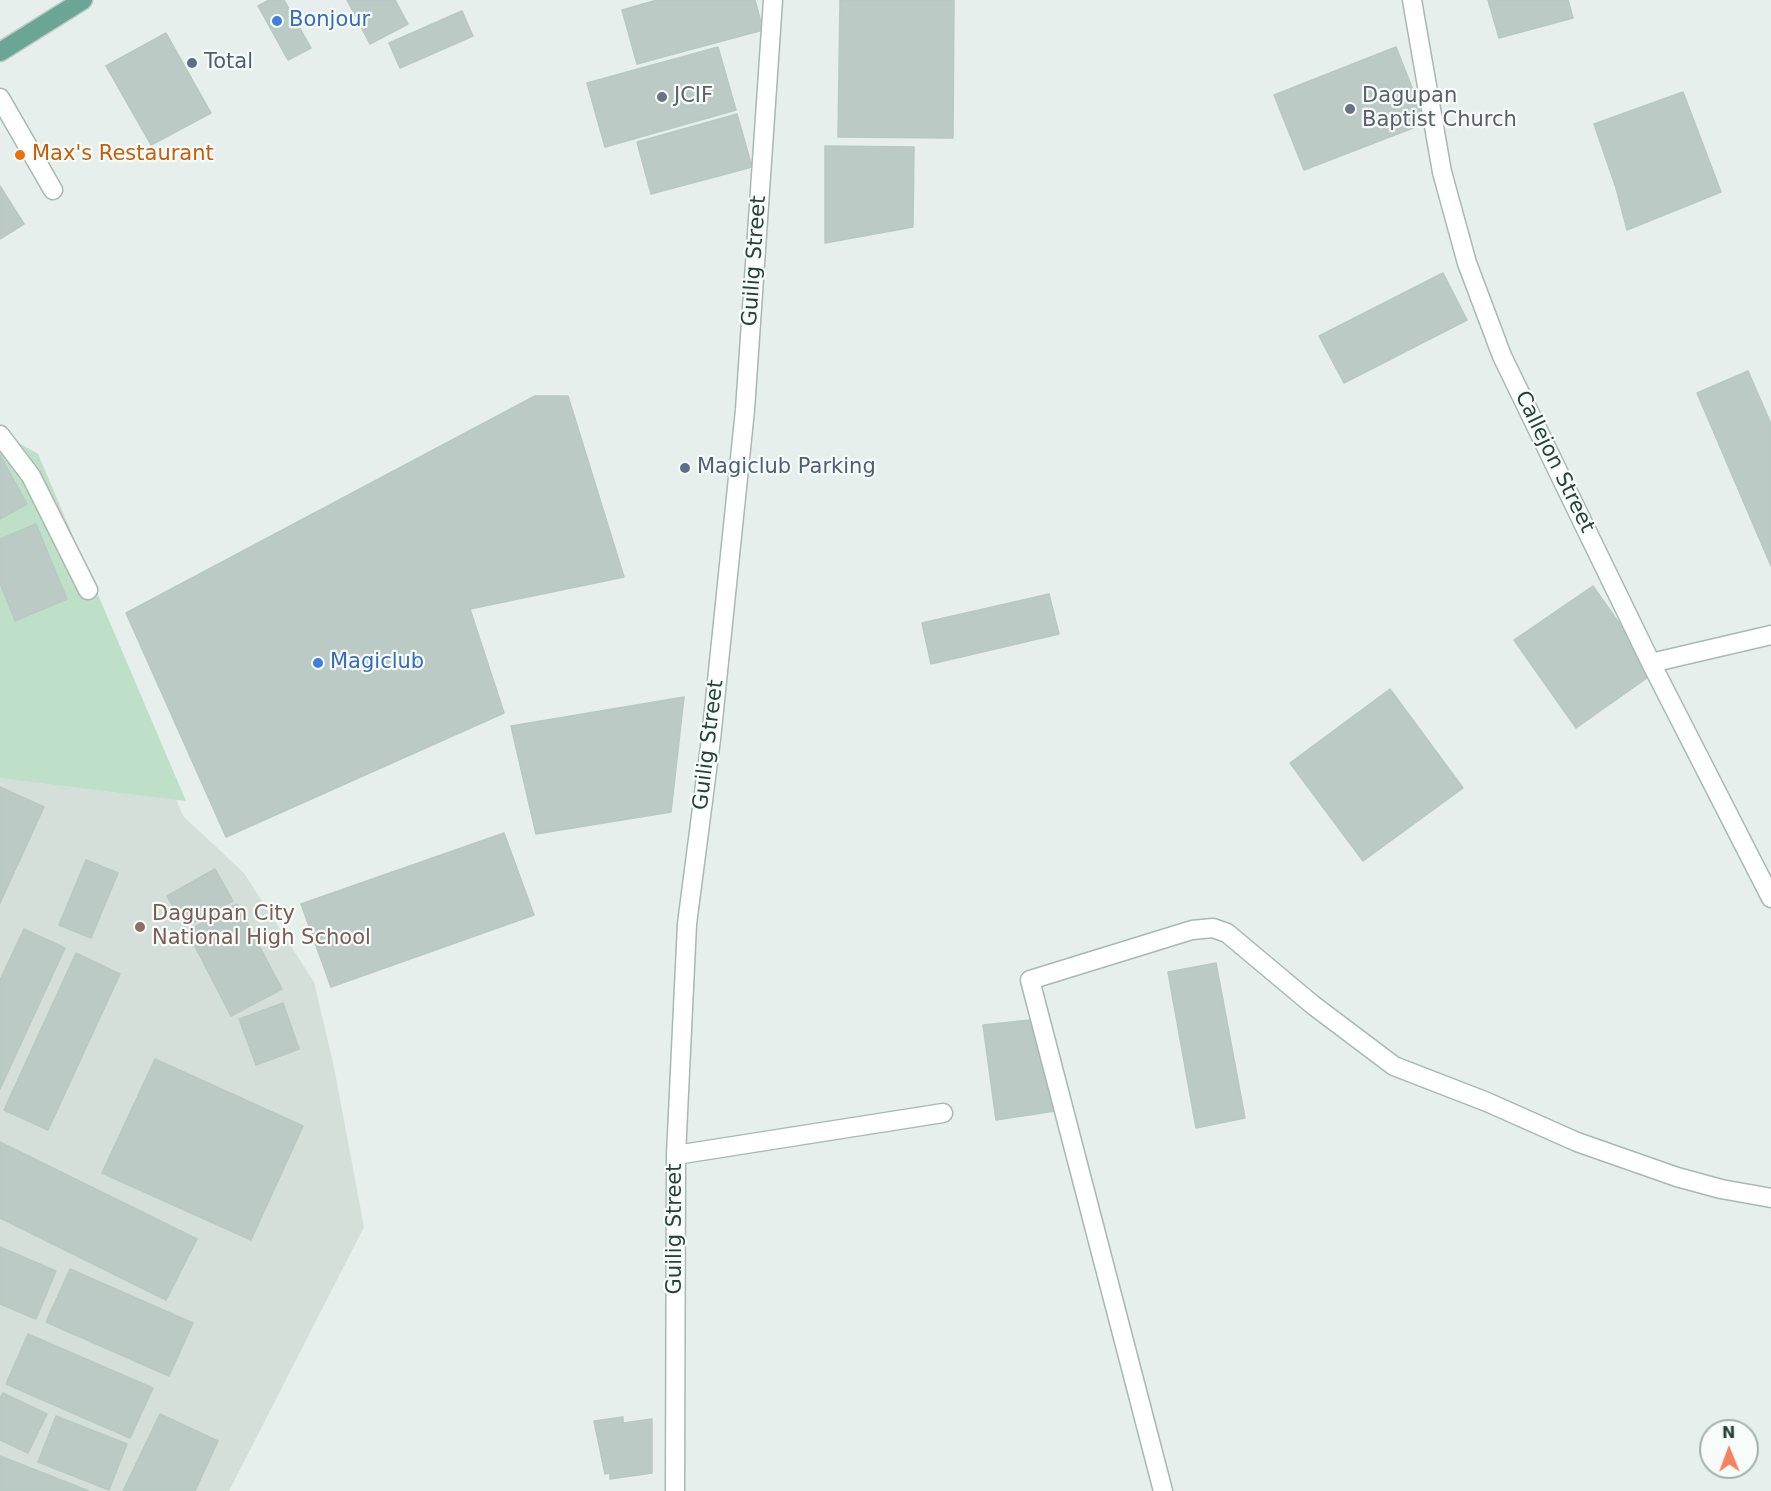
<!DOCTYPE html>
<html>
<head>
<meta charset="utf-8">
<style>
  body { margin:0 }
  #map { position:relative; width:1771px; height:1491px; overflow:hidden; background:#e6efeb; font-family:"DejaVu Sans",sans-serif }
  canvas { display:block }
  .north { position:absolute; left:1699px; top:1419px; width:60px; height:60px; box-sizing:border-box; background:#f7fbf9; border:2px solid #a3b1ad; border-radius:50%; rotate:359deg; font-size:16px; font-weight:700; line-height:24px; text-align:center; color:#24423a }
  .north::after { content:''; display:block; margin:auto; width:21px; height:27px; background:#f4845f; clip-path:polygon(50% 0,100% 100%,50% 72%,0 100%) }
</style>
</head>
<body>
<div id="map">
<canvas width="1771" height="1491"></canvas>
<div class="north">N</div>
</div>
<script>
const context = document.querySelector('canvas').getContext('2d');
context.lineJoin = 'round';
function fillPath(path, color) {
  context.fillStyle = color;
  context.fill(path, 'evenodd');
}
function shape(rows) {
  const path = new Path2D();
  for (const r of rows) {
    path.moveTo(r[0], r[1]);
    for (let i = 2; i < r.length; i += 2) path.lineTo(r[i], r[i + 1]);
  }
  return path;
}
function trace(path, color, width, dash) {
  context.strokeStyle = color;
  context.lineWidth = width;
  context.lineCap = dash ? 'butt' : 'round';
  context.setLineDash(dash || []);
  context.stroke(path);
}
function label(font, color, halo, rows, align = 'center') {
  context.font = font + ' "DejaVu Sans",sans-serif';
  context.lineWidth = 4.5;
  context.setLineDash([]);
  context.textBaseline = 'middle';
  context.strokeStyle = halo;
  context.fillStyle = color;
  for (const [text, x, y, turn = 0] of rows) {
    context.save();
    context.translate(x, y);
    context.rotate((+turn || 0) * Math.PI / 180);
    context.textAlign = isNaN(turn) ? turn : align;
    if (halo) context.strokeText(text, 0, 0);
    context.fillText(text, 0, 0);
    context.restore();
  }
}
fillPath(shape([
  [0,432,38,454,183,816,244,873,314,982,334,1067,364,1227,229,1491,0,1491]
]), '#d4dfda');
fillPath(shape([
  [0,433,38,454,186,801,0,778]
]), '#bfe0c8');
const building = shape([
  [269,0,284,0,311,48,288,60,258,6,269,0],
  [347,0,395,0,408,24,370,44,347,0],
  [657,0,755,0,763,30,637,64,622,10,657,0],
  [840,0,954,0,953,138,838,137,840,0],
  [1488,0,1568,0,1573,18,1499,38,1488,0],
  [462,11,473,36,400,68,389,43,462,11],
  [166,33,211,113,151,145,106,66,166,33],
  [718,47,736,110,605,147,587,83,718,47],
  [1396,47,1426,123,1304,170,1274,95,1396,47],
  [1683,92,1721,192,1627,230,1616,188,1594,124,1683,92],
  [737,114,752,167,651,194,637,142,737,114],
  [825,146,914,147,913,227,825,243,825,146],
  [0,186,24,224,0,239,0,186],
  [1443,273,1467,320,1344,383,1319,336,1443,273],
  [1748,371,1771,424,1771,566,1697,393,1748,371],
  [535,396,568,396,624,577,470,609,504,713,226,837,126,613,535,396],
  [0,455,27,504,0,519,0,455],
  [36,524,67,599,15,621,0,583,0,539,36,524],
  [1593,586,1654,673,1576,728,1514,640,1593,586],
  [1049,594,1059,634,931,664,922,623,1049,594],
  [1390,689,1463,788,1363,861,1290,763,1390,689],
  [684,697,671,812,536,834,511,726,684,697],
  [0,787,44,807,0,903,0,787],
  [504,833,534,915,331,987,301,904,504,833],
  [86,860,118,873,91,938,59,925,86,860],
  [215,869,233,901,185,927,167,896,215,869],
  [237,904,282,989,231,1016,187,931,237,904],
  [24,929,65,948,0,1089,0,980,24,929],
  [76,953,120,974,48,1130,4,1110,76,953],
  [1216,963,1245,1118,1196,1128,1168,972,1216,963],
  [283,1003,299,1049,256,1065,239,1019,283,1003],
  [1030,1020,1055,1111,996,1120,983,1025,1030,1020],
  [155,1059,303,1126,251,1240,102,1173,155,1059],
  [0,1142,197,1239,166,1300,0,1218,0,1142],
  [0,1247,56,1271,36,1319,0,1304,0,1247],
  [70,1269,193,1323,169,1376,46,1322,70,1269],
  [28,1334,153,1388,130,1438,6,1384,28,1334],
  [3,1393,47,1414,28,1453,0,1440,0,1399,3,1393],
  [160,1414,218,1441,195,1491,123,1491,160,1414],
  [56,1416,127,1444,109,1490,38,1462,56,1416],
  [623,1417,623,1423,652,1419,652,1473,610,1479,610,1473,605,1474,594,1421,623,1417],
  [0,1456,89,1491,0,1491,0,1456]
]);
fillPath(building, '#bbcac4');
trace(building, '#b8c9c2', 1.5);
const minor = shape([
  [1412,0,1442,172,1467,263,1502,356,1651,663,1771,898],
  [0,98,53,190],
  [0,435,31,476,88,590],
  [1651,663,1771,635],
  [676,1155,943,1113],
  [675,1491,676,1155,687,924,711,739,745,410,773,0],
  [1163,1491,1030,980,1192,930,1213,928,1227,933,1313,1005,1394,1066,1487,1102,1577,1142,1677,1177,1721,1189,1771,1198]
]);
const major = shape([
  [0,52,83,0]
]);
trace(minor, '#a8b8b2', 21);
trace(major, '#c2cac8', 21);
trace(minor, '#fff', 18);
trace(major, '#6aa596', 18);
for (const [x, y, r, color] of [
  [277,21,6,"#3f7fe0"],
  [192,63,6,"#5c6f8a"],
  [662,97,6,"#6b7280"],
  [1350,109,6,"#6b7280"],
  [20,155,6,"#e8710a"],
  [685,468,6,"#5c6f8a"],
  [318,663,6,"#3f7fe0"],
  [140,927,6,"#8d6e63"]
]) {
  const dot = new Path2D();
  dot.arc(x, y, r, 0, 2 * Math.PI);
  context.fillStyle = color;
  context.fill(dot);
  trace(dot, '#f7fbf9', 2);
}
label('21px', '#366cbe', '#f7fbf9', [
  ["Bonjour",289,21],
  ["Magiclub",330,663]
], 'left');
label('21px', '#4e5e75', '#f7fbf9', [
  ["Total",204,63],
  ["Magiclub Parking",697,468]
], 'left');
label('21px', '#5b616d', '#f7fbf9', [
  ["JCIF",674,97],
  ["Dagupan",1362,97],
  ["Baptist Church",1362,121]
], 'left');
label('21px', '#c56008', '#f7fbf9', [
  ["Max's Restaurant",32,155]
], 'left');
label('21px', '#24423a', '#f7fbf9', [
  ["Guilig Street",755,261,-86],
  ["Callejon Street",1554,462,64],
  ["Guilig Street",709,745,-83],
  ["Guilig Street",676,1229,-90]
]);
label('21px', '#785e54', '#f7fbf9', [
  ["Dagupan City",152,915],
  ["National High School",152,939]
], 'left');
</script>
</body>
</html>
